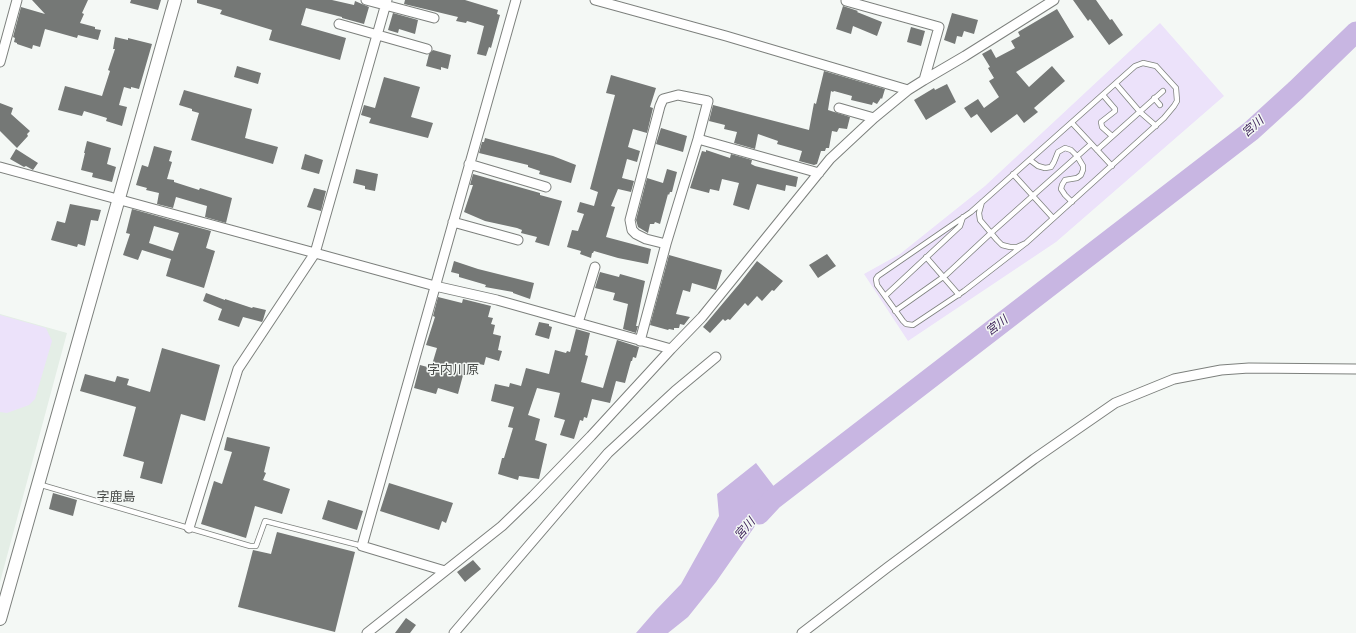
<!DOCTYPE html>
<html>
<head>
<meta charset="utf-8">
<style>
  body { margin:0 }
  canvas { display:block; background:#f4f8f5 }
</style>
</head>
<body>
<canvas width="1356" height="633"></canvas>
<script>
const context = document.querySelector('canvas').getContext('2d');
context.lineJoin = 'round';
function fillPath(path, color) {
  context.fillStyle = color;
  context.fill(path, 'evenodd');
}
function shape(rows) {
  const path = new Path2D();
  for (const r of rows) {
    path.moveTo(r[0], r[1]);
    for (let i = 2; i < r.length; i += 2) path.lineTo(r[i], r[i + 1]);
  }
  return path;
}
function trace(path, color, width, dash) {
  context.strokeStyle = color;
  context.lineWidth = width;
  context.lineCap = dash ? 'butt' : 'round';
  context.setLineDash(dash || []);
  context.stroke(path);
}
function label(font, color, halo, rows, align = 'center') {
  context.font = font + ' "PT Sans","Noto Sans JP",sans-serif';
  context.lineWidth = 3;
  context.setLineDash([]);
  context.textBaseline = 'middle';
  context.strokeStyle = halo;
  context.fillStyle = color;
  for (const [text, x, y, turn = 0] of rows) {
    context.save();
    context.translate(x, y);
    context.rotate((+turn || 0) * Math.PI / 180);
    context.textAlign = isNaN(turn) ? turn : align;
    if (halo) context.strokeText(text, 0, 0);
    context.fillText(text, 0, 0);
    context.restore();
  }
}
fillPath(shape([
  [0,314,67,333,0,582]
]), '#e4eee6');
fillPath(shape([
  [1160,23,1224,96,1056,242,908,341,864,274,900,254,985,186],
  [0,315,46,328,52,341,35,399,29,405,7,413,0,412]
]), '#ece2fa');
fillPath(shape([
  [756,463,785,501,768,509,762,516,716,582,688,617,668,633,636,633,656,610,681,584,719,516,717,494]
]), '#c8b6e2');
trace(shape([
  [759,514,772,500,1251,131,1296,90,1356,32]
]), '#c8b6e2', 21);
fillPath(shape([
  [32,0,88,0,82,13,84,14,80,23,95,27,95,29,101,30,98,40,78,35,77,38,45,29,40,47,33,45,32,49,17,44,17,43,14,42,15,38,13,37,21,7,45,14],
  [131,0,161,0,158,10,130,3],
  [197,0,332,0,354,5,355,1,369,7,364,24,342,18,342,17,306,8,301,25,346,38,340,60,269,40,272,30,220,14,222,10,197,3],
  [405,0,465,0,498,10,497,14,500,15,491,48,489,47,486,56,477,54,484,26,467,21,466,23,456,21,458,17,404,4],
  [1073,0,1096,0,1110,20,1112,19,1123,35,1109,45,1090,19,1088,21],
  [843,6,858,11,857,12,882,22,877,36,853,26,851,34,836,29],
  [1057,9,1074,37,1016,72,1029,87,1052,66,1065,81,1034,108,1038,112,1024,123,1017,114,991,133,977,114,971,118,964,108,978,99,984,108,999,97,989,81,994,78,988,68,990,67,982,54,991,49,996,58,1015,48,1011,41,1020,36,1018,32],
  [393,13,418,20,415,34,399,29,398,33,388,30],
  [952,13,978,20,974,34,964,31,962,37,957,36,955,44,944,40],
  [911,27,925,31,921,46,907,42],
  [115,37,128,40,128,38,152,44,139,89,131,87,131,89,124,87,119,105,127,107,122,126,106,121,107,118,84,111,82,116,58,110,65,86,102,96,110,71,108,70,115,49,113,49],
  [433,50,451,55,448,69,441,67,441,70,426,66,429,54],
  [237,66,261,73,258,84,234,77],
  [824,71,885,89,882,99,881,98,877,104,873,102,872,105,851,100,852,96,834,91,833,92,831,91,828,110,850,117,847,129,839,128,837,132,832,131,829,148,826,148,825,151,821,151,817,164,814,165,799,161,802,151,777,144,778,141,758,134,755,149,734,143,737,132,724,129,725,125,709,121,713,105,809,130,814,103,816,104],
  [611,75,656,88,650,107,653,108,647,133,633,129,628,147,640,151,637,162,627,159,622,178,634,181,631,192,618,189,611,206,615,207,606,237,651,249,648,264,618,258,594,251,593,253,592,253,591,258,580,254,581,251,567,247,572,230,578,231,584,214,577,212,580,202,594,206,598,192,590,189,615,95,606,93],
  [384,77,420,87,411,117,433,123,428,138,369,123,371,118,361,115,364,105,375,108],
  [947,84,956,102,926,120,914,100,934,88,935,90],
  [184,90,252,109,245,138,278,147,273,164,191,140,199,113,192,111,192,109,179,105],
  [0,103,13,108,11,114,30,131,27,134,28,136,17,148,0,131],
  [661,128,687,136,683,152,656,144],
  [485,138,553,156,576,165,571,183,539,174,540,171,528,167,528,165,479,153,482,142,484,142],
  [87,141,111,148,107,164,116,167,112,182,92,177,93,173,81,170,85,153,84,153],
  [154,146,172,151,169,161,172,162,167,179,174,180,174,182,199,190,200,188,232,198,226,223,205,217,207,206,176,197,173,208,157,204,159,193,146,190,147,188,136,185,142,165,148,167],
  [16,149,38,163,33,170,26,166,24,167,10,159],
  [706,150,730,158,731,154,752,160,751,164,755,166,798,177,796,187,786,185,785,191,757,184,749,210,733,205,739,183,722,179,719,191,710,189,709,193,690,188,702,151,706,152],
  [305,154,323,160,319,174,301,169],
  [356,169,378,174,375,191,365,189,365,186,353,183],
  [667,169,677,172,672,192,670,192,669,195,668,194,660,224,655,222,654,224,650,224,648,233,638,227,636,220,647,178,663,183],
  [473,174,540,193,540,195,562,201,549,246,535,242,537,237,521,233,522,230,517,228,485,221,464,212,473,185,470,185],
  [314,188,326,191,321,211,307,207],
  [70,204,101,210,98,221,91,220,85,246,78,244,77,247,51,240,57,221,65,223],
  [132,209,211,231,206,248,215,251,204,288,166,276,171,259,142,250,138,260,123,255,130,234,126,233],
  [154,226,179,233,173,251,149,243],
  [827,254,836,266,818,278,809,265],
  [669,255,722,270,716,290,692,283,690,292,683,290,676,314,690,317,684,325,680,324,679,328,674,328,674,330,669,329,668,330,650,325],
  [454,261,478,269,534,283,530,299,513,293,513,292,485,287,486,285,483,284,459,277,459,274,451,272],
  [757,261,783,281,774,291,772,290,762,301,757,296,748,306,745,303,730,320,728,319,725,321,723,319,710,333,703,327,740,283],
  [600,272,619,277,620,274,645,281,636,326,638,326,636,333,623,329,628,304,613,300,615,293,595,288],
  [206,293,225,300,225,299,252,308,253,307,266,310,263,320,262,322,243,317,239,327,218,320,222,309,203,301],
  [438,297,462,303,463,299,491,306,488,317,493,318,491,324,495,325,493,334,501,336,498,350,502,351,499,361,486,357,484,365,479,364,478,367,466,364,458,394,438,388,436,394,414,388,420,365,431,368,437,348,426,345,435,317,433,316],
  [539,322,549,324,549,326,552,327,549,339,535,335],
  [576,329,590,333,585,355,588,356,581,382,603,388,617,340,639,347,636,358,633,357,632,361,631,361,625,383,616,381,610,403,592,399,587,418,584,417,583,421,580,420,574,439,560,435,565,420,554,417,560,393,537,388,528,415,540,419,535,440,547,444,539,479,519,476,518,480,498,474,502,458,504,458,513,428,508,427,514,407,491,401,495,384,509,387,510,383,521,386,526,368,549,374,555,350,566,353,567,351,570,352],
  [162,348,220,365,205,421,181,414,162,484,140,478,144,462,123,456,136,407,80,391,85,374,115,382,117,376,129,379,127,385,150,392],
  [227,437,270,447,264,472,266,473,263,480,290,489,282,514,255,506,246,538,201,524,214,481,222,484,232,452,224,450],
  [389,483,453,503,446,523,442,521,439,530,380,511],
  [53,493,77,500,73,516,49,509],
  [328,500,363,511,357,530,322,519],
  [277,532,355,552,335,632,238,607,253,550,271,554],
  [473,560,481,569,465,582,457,572],
  [406,618,416,625,410,633,395,633]
]), '#757876');
const service = shape([
  [1116,84,1140,112,1156,126],
  [1103,95,1115,109,1115,111,1101,122,1102,127,1112,136],
  [1154,98,1160,105],
  [1072,123,1112,166],
  [1097,150,1163,91],
  [1030,160,1038,166,1045,168,1051,167,1054,162,1058,152,1065,148,1071,150,1077,156,1083,166,1083,170,1081,175,1077,178,1065,180,1062,185,1061,189,1065,195,1072,202],
  [1013,174,1053,218],
  [982,202,979,213,980,220,997,240,1002,245,1010,247,1017,247,1026,243,1164,118,1174,106,1177,101,1176,88,1156,66,1143,63,1135,66,971,212,878,276,876,279,877,285,903,321,906,324,913,325,964,291,1026,243],
  [926,257,959,295],
  [885,296,960,226,963,217],
  [895,311,946,275,991,233,1091,144],
  [38,484,250,546,256,546,265,521,362,546]
]);
const minor = shape([
  [366,0,434,18],
  [595,0,726,36,908,90],
  [846,1,939,27,924,80],
  [339,24,427,49],
  [0,62,17,0],
  [839,108,874,118],
  [698,139,819,173],
  [469,164,546,187],
  [0,167,315,253,435,286,497,300,671,349],
  [453,222,518,240],
  [578,323,595,267],
  [640,341,666,244,698,139,708,101,678,95,663,99,660,106,630,220,632,230,636,234,646,239,666,244],
  [189,528,238,369,315,253,387,0],
  [445,571,362,546,516,0],
  [367,633,502,526,533,496,591,436,671,349,702,317,830,159,874,118,908,90,924,80,965,56,1054,0],
  [454,633,608,453,675,391,716,357],
  [802,633,888,567,1034,459,1115,403,1174,379,1221,370,1249,368,1356,369]
]);
const tertiary = shape([
  [0,619,175,0]
]);
trace(service, '#7d807d', 6);
trace(minor, '#7d807d', 11);
trace(tertiary, '#7d807d', 14);
trace(service, '#fff', 4.5);
trace(minor, '#fff', 9);
trace(tertiary, '#fff', 12);
label('italic 12px', '#42285e', '#f4f8f5', [
  ["宮川",1253,127,-41],
  ["宮川",997,326,-38],
  ["宮川",745,529,-48]
]);
label('13px', '#494c4a', '#f4f8f5', [
  ["字内川原",453,370],
  ["字鹿島",116,497]
]);
</script>
</body>
</html>
